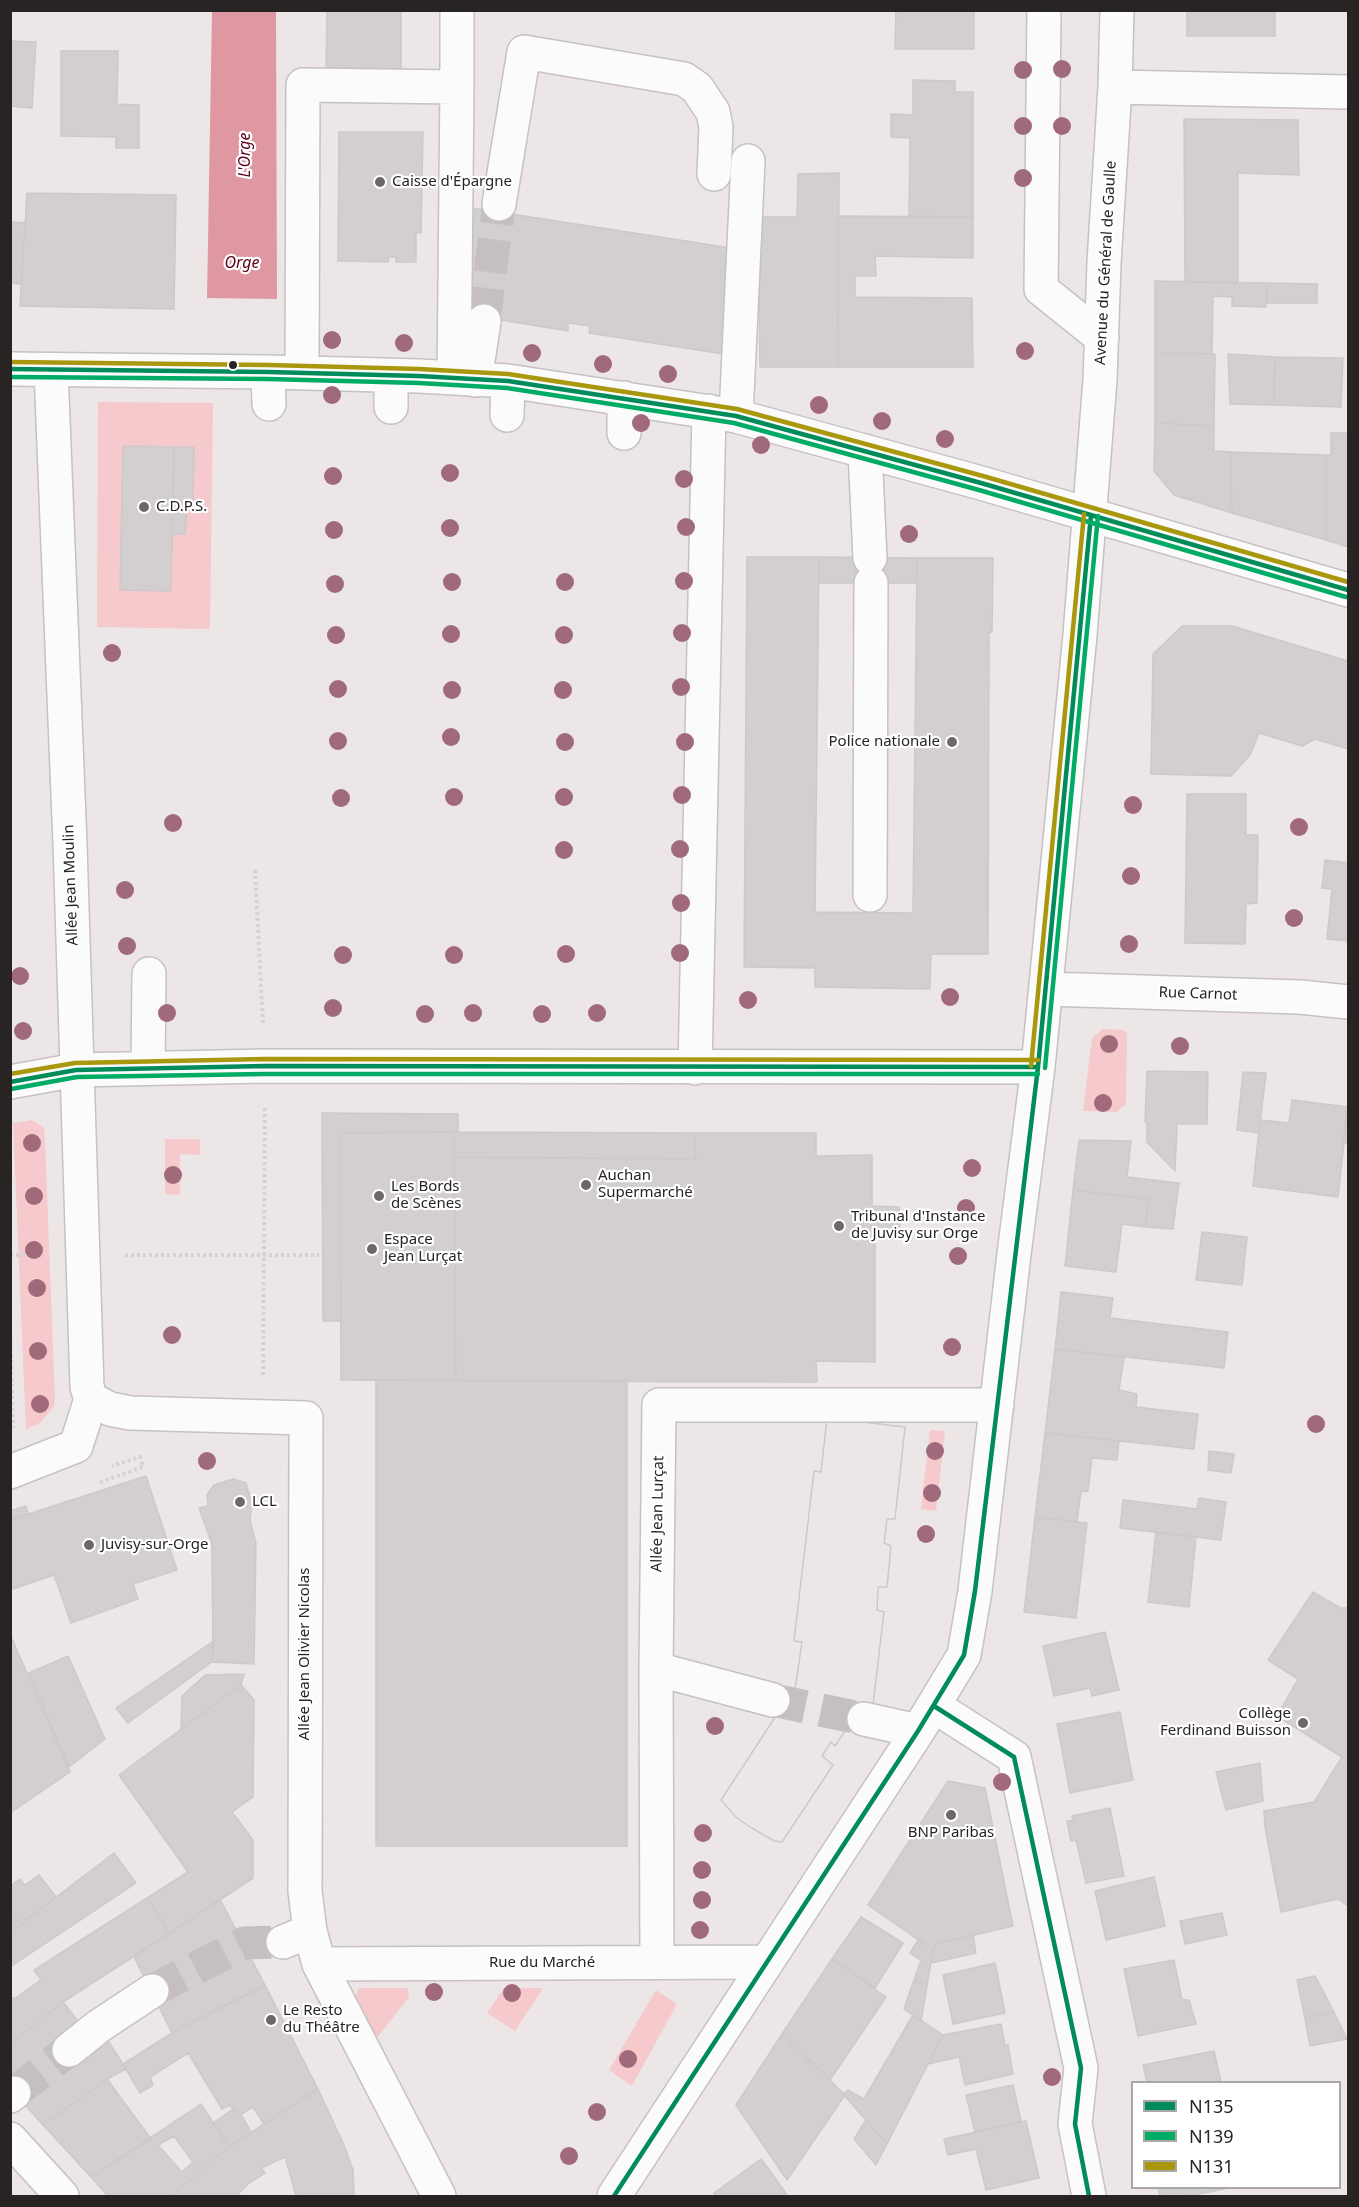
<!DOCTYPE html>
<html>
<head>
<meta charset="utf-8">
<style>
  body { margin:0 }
  #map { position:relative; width:1359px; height:2207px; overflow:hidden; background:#ece6e7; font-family:"Noto Sans",sans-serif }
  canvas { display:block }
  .frame { position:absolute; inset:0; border:12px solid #282424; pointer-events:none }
  .legend { position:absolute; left:1131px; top:2081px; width:210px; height:108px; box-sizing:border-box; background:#fff; border:2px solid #a9a7a7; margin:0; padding:8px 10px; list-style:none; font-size:18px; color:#282424 }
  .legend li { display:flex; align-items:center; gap:12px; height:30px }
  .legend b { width:30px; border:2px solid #a9a7a7 }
</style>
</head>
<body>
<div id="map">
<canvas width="1359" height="2207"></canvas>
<div class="frame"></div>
<ul class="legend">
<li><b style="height:8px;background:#008b5a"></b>N135</li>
<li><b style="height:8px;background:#00ab66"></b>N139</li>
<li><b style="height:8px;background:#a9970e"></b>N131</li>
</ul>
</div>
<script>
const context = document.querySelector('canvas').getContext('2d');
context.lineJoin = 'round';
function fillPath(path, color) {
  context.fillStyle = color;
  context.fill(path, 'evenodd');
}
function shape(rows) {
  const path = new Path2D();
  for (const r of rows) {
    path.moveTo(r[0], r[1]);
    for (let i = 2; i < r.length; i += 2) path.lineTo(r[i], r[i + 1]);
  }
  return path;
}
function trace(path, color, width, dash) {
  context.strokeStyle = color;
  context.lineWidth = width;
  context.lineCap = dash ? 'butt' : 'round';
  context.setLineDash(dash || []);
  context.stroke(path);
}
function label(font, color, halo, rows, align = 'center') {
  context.font = font + ' "Noto Sans",sans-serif';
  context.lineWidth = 4.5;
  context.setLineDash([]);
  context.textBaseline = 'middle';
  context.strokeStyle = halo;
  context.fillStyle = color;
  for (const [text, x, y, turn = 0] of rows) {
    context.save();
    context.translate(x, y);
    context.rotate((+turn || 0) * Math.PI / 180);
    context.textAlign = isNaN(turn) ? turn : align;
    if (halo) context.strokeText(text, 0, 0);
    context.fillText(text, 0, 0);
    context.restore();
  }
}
fillPath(shape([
  [98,402,213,403,210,629,97,627],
  [1103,1029,1123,1030,1127,1034,1126,1104,1117,1112,1083,1111,1092,1038],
  [32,1120,44,1128,45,1140,55,1401,54,1406,41,1422,26,1430,13,1123],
  [165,1139,200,1139,200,1155,180,1154,180,1195,165,1194],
  [930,1430,945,1431,936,1511,921,1509],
  [359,1988,408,1988,409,1997,372,2044,354,1999],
  [504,1988,543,1988,515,2031,487,2013],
  [656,1990,677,2004,632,2086,609,2070]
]), '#f6c9cd');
fillPath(shape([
  [212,11,276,11,277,299,207,298]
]), '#df98a1');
const building = shape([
  [327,10,401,10,401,77,326,78,327,10],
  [896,10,974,10,974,49,895,49,896,10],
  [1187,10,1275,10,1275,36,1187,36,1187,10],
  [13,41,36,42,32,108,10,106,10,46,13,41],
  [61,51,118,51,117,104,139,105,139,148,116,148,116,137,61,136,61,51],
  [913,80,955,81,955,92,973,92,973,217,909,216,910,138,891,137,891,114,913,115,913,80],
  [1184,119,1298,120,1299,175,1238,173,1238,283,1185,282,1184,119],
  [339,132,423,132,421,233,416,232,416,262,396,262,396,257,389,257,388,262,338,261,339,132],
  [839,173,838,367,760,367,758,217,797,217,798,174,839,173],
  [27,193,176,195,174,309,20,306,27,193],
  [466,207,731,248,730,355,589,333,590,326,568,323,568,331,465,314,466,207],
  [838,216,973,217,973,258,875,256,876,276,855,276,855,297,972,298,973,367,838,367,838,216],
  [10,222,25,223,21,284,10,283,10,222],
  [1155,281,1267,283,1266,307,1232,306,1232,297,1213,296,1212,354,1155,353,1155,281],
  [1267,283,1317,284,1317,303,1267,303,1267,283],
  [1155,353,1215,354,1214,426,1155,423,1155,353],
  [1228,354,1275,357,1274,405,1230,404,1228,354],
  [1275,357,1343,358,1341,407,1274,405,1275,357],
  [1155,423,1214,426,1214,451,1231,452,1232,513,1174,495,1154,471,1155,423],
  [1331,433,1348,433,1348,547,1326,540,1326,455,1331,455,1331,433],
  [123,446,174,447,171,591,120,590,123,446],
  [174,447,194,447,193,502,173,502,174,447],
  [1231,452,1326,455,1326,540,1232,513,1231,452],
  [173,502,187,503,185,534,172,534,173,502],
  [747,557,819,557,815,912,913,913,917,558,993,558,992,632,989,632,988,954,931,954,930,989,815,987,815,968,744,967,747,557],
  [819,557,917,558,916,583,819,583,819,557],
  [1182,626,1232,626,1348,661,1348,749,1315,739,1302,746,1259,733,1250,755,1231,776,1151,774,1153,654,1182,626],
  [1187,794,1246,794,1246,835,1258,835,1257,903,1246,904,1245,944,1185,943,1187,794],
  [1325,860,1348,863,1348,941,1327,939,1332,889,1322,888,1325,860],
  [1147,1071,1208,1072,1207,1124,1177,1124,1175,1171,1147,1142,1147,1124,1145,1121,1147,1071],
  [1243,1072,1266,1073,1259,1133,1237,1130,1243,1072],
  [1292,1100,1348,1107,1338,1197,1253,1186,1260,1120,1289,1123,1292,1100],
  [1348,1101,1348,1143,1343,1142,1348,1101],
  [322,1113,458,1114,458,1132,340,1133,341,1321,323,1321,322,1113],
  [454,1132,456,1381,341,1380,340,1133,454,1132],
  [454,1132,695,1133,696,1159,454,1157,454,1132],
  [695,1133,816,1133,816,1156,872,1155,872,1206,899,1207,900,1239,875,1239,875,1362,816,1361,817,1382,456,1381,454,1157,696,1159,695,1133],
  [1079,1140,1131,1141,1127,1177,1179,1183,1173,1229,1146,1227,1148,1199,1073,1190,1079,1140],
  [1073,1190,1148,1199,1146,1227,1122,1224,1116,1272,1065,1266,1073,1190],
  [1202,1232,1247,1237,1242,1285,1196,1280,1202,1232],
  [1061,1292,1113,1298,1110,1318,1228,1332,1224,1368,1055,1349,1061,1292],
  [1055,1349,1124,1357,1119,1390,1137,1394,1136,1407,1198,1414,1194,1449,1045,1433,1055,1349],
  [376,1380,627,1380,627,1846,376,1846,376,1380],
  [827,1418,905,1427,895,1519,887,1519,884,1543,891,1546,887,1587,878,1587,877,1610,884,1612,873,1705,854,1702,850,1723,835,1746,831,1742,822,1756,833,1765,782,1842,774,1841,750,1827,736,1817,721,1800,785,1702,790,1695,794,1696,802,1642,794,1641,814,1471,821,1472,827,1418],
  [827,1418,905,1427,895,1519,887,1519,884,1543,891,1546,887,1587,878,1587,877,1610,884,1612,873,1705,854,1702,850,1723,835,1746,831,1742,822,1756,833,1765,782,1842,774,1841,750,1827,736,1817,721,1800,785,1702,790,1695,794,1696,802,1642,794,1641,814,1471,821,1472,827,1418],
  [1045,1433,1119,1441,1117,1460,1092,1458,1088,1491,1081,1492,1077,1522,1035,1517,1045,1433],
  [1209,1451,1234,1454,1231,1473,1208,1470,1209,1451],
  [146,1476,177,1570,133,1584,138,1599,71,1623,54,1575,10,1590,10,1520,146,1476],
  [233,1479,246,1483,252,1504,250,1520,256,1543,254,1664,212,1662,213,1661,212,1544,199,1508,208,1506,207,1495,214,1485,233,1479],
  [1199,1498,1226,1502,1221,1540,1120,1528,1123,1500,1197,1509,1199,1498],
  [26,1506,28,1514,13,1520,10,1511,26,1506],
  [1035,1517,1087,1523,1076,1618,1024,1612,1035,1517],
  [1156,1532,1196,1537,1189,1607,1148,1602,1156,1532],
  [1313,1592,1340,1608,1347,1608,1348,1605,1348,1906,1338,1899,1281,1912,1265,1827,1264,1811,1314,1802,1342,1757,1277,1716,1298,1679,1268,1660,1313,1592],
  [1105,1632,1119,1690,1092,1696,1090,1688,1054,1696,1043,1646,1105,1632],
  [10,1634,70,1772,10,1813,10,1634],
  [212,1642,213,1661,128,1723,116,1708,212,1642],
  [68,1656,105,1739,69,1767,29,1673,68,1656],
  [244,1674,241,1685,181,1729,182,1696,205,1675,244,1674],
  [241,1685,254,1700,253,1797,232,1812,253,1840,253,1878,170,1933,147,1898,188,1872,119,1775,241,1685],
  [1120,1712,1133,1780,1070,1793,1057,1724,1120,1712],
  [1260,1763,1263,1801,1226,1810,1216,1772,1260,1763],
  [948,1781,985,1788,1013,1926,935,1944,933,1950,868,1905,948,1781],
  [1110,1808,1124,1876,1086,1883,1076,1840,1071,1841,1067,1821,1073,1820,1072,1816,1110,1808],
  [114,1853,136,1883,10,1967,10,1932,114,1853],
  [39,1875,56,1897,21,1924,10,1911,10,1886,20,1879,25,1885,39,1875],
  [1154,1877,1165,1926,1106,1940,1095,1891,1154,1877],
  [147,1898,170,1933,63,2002,10,2044,10,1995,14,1999,41,1980,34,1970,147,1898],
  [220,1899,265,1985,172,2033,134,1957,220,1899],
  [10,1911,21,1924,10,1932,10,1911],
  [1222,1913,1227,1935,1185,1944,1180,1921,1222,1913],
  [861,1917,903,1943,875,1988,832,1959,861,1917],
  [973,1935,976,1953,931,1963,935,1944,973,1935],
  [919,1939,933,1950,927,1986,914,1980,921,1960,910,1953,919,1939],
  [832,1959,886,1997,830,2080,782,2034,832,1959],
  [1174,1960,1182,2000,1189,2000,1196,2024,1138,2036,1124,1969,1174,1960],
  [995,1963,1005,2013,953,2024,943,1975,995,1963],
  [1315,1976,1334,2012,1305,2018,1297,1980,1315,1976],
  [914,1980,927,1986,921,2021,904,2009,914,1980],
  [265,1985,318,2089,264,2124,253,2107,238,2116,230,2105,222,2109,188,2053,150,2077,153,2085,140,2093,123,2064,172,2033,265,1985],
  [63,2002,81,2025,105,2036,126,2069,107,2079,43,2125,10,2088,10,2044,63,2002],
  [1334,2012,1347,2039,1310,2046,1305,2018,1334,2012],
  [913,2015,943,2035,887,2144,843,2094,848,2090,864,2099,913,2015],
  [1001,2024,1005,2045,1008,2045,1013,2074,965,2085,959,2057,928,2064,943,2035,1001,2024],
  [782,2034,845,2095,787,2180,736,2105,782,2034],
  [1214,2051,1221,2082,1147,2082,1143,2065,1214,2051],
  [107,2079,151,2139,91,2177,43,2125,107,2079],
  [1013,2085,1021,2121,975,2132,966,2095,1013,2085],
  [318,2089,344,2145,353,2170,354,2196,296,2196,285,2157,261,2168,265,2173,249,2183,236,2196,171,2196,229,2147,318,2089],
  [201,2104,229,2147,171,2196,108,2196,91,2177,201,2104],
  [174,2136,193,2162,182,2172,158,2145,174,2136],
  [233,2109,238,2116,241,2114,251,2132,229,2147,213,2123,233,2109],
  [866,2120,887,2144,876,2165,854,2139,866,2120],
  [1026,2121,1039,2178,986,2190,976,2149,948,2155,944,2139,1026,2121],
  [761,2159,788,2196,716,2196,714,2193,761,2159],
  [1158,2188,1229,2188,1188,2196,1160,2196,1158,2188]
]);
fillPath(building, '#d3cecf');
trace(building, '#cdc9c9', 1.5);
trace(shape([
  [484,321,499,204],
  [773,1700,864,1719],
  [152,1991,244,1943,283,1942],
  [14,2093,69,2050]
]), '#c5bfc0', 33, [33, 16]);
const minor = shape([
  [457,10,457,87],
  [1044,10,1041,289,1102,338],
  [1115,87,1348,92],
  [499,204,524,52,684,79,697,88,713,112,716,127,714,174],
  [10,369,268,372,419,376,508,381,736,416,981,483,1348,590],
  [51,370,70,844,87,1387,91,1399],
  [268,372,269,404],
  [302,373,303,85,457,87,454,378],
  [475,380,484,321],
  [391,407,391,376],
  [507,415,508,381],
  [736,416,748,161],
  [624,433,624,398],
  [865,451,870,558],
  [870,895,871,583],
  [1047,989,1300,997,1348,1002],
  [148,1068,149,974],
  [695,1068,709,411],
  [10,1082,76,1070,265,1066,1038,1067],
  [10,1472,76,1446,91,1399,110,1409,130,1413,306,1418,305,1891,310,1931,319,1964,439,2196],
  [656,1669,773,1700],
  [934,1706,1014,1757,1081,2068,1075,2124,1089,2196],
  [864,1719,918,1731],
  [283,1942,310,1931],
  [657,1962,656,1669,659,1405,997,1405],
  [319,1964,766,1962],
  [69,2050,99,2026,152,1991],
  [10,2096,14,2093],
  [10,2139,62,2196],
  [614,2196,918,1731,964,1655,975,1591,1014,1254,1038,1067,1080,635,1100,380,1104,263,1115,87,1117,10]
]);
trace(minor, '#c6c1c2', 36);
trace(shape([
  [255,870,263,1024],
  [10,1255,43,1255],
  [125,1255,319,1255],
  [10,1324,13,1428],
  [263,1375,265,1107],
  [100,1482,143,1467,140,1457,112,1466]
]), '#d4d2d3', 4, [3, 3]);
trace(minor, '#fcfbfb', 33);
trace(shape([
  [10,369,268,372,419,376,508,381,736,416,981,483,1348,590],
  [10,1082,76,1070,265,1066,1038,1067],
  [934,1706,1014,1757,1081,2068,1075,2124,1089,2196],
  [614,2196,918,1731,964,1655,975,1591,1038,1067,1091,515]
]), '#008b5a', 4.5);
trace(shape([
  [10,377,268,379,419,383,507,388,734,423,979,490,1346,597],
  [1045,1068,1098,516],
  [11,1089,77,1077,265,1074,1038,1074]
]), '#00ab66', 4.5);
trace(shape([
  [10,362,268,365,419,369,508,374,737,409,983,476,1348,582],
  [1031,1066,1084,514],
  [10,1074,75,1063,265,1059,1038,1060]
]), '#a9970e', 4.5);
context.fillStyle = '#a16a7a';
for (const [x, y] of [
  [1062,69],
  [1023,70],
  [1023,126],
  [1062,126],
  [1023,178],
  [332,340],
  [404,343],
  [1025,351],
  [532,353],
  [603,364],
  [668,374],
  [332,395],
  [819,405],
  [882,421],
  [641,423],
  [945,439],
  [761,445],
  [450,473],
  [333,476],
  [684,479],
  [686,527],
  [450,528],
  [334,530],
  [909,534],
  [684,581],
  [452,582],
  [565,582],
  [335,584],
  [682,633],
  [451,634],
  [336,635],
  [564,635],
  [112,653],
  [681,687],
  [338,689],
  [452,690],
  [563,690],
  [451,737],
  [338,741],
  [565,742],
  [685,742],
  [682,795],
  [454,797],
  [564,797],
  [341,798],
  [1133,805],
  [173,823],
  [1299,827],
  [680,849],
  [564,850],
  [1131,876],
  [125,890],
  [681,903],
  [1294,918],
  [1129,944],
  [127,946],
  [680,953],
  [566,954],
  [343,955],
  [454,955],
  [20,976],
  [950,997],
  [748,1000],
  [333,1008],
  [167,1013],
  [473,1013],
  [597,1013],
  [425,1014],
  [542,1014],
  [23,1031],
  [1109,1044],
  [1180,1046],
  [1103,1103],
  [32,1143],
  [972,1168],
  [173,1175],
  [34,1196],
  [966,1208],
  [34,1250],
  [958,1256],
  [37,1288],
  [172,1335],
  [952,1347],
  [38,1351],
  [40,1404],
  [1316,1424],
  [935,1451],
  [207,1461],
  [932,1493],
  [926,1534],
  [715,1726],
  [1002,1782],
  [703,1833],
  [702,1870],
  [702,1900],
  [700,1930],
  [434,1992],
  [512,1993],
  [628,2059],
  [1052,2077],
  [597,2112],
  [569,2156]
]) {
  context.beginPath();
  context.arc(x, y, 9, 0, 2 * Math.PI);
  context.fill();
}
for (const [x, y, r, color] of [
  [380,182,6,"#6d6868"],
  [233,365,5,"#282424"],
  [144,507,6,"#6d6868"],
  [952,742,6,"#6d6868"],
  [586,1185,6,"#6d6868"],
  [379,1196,6,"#6d6868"],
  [839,1226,6,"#6d6868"],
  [372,1249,6,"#6d6868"],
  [240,1502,6,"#6d6868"],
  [89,1545,6,"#6d6868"],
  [1303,1723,6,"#6d6868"],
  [951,1815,6,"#6d6868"],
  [271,2020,6,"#6d6868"]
]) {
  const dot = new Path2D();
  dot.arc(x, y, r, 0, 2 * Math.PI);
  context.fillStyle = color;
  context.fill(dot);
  trace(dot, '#fff', 2);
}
label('15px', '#282424', '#fff', [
  ["Caisse d'Épargne",392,182],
  ["C.D.P.S.",156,507],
  ["Police nationale",940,742,"right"],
  ["Auchan",598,1176],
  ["Supermarché",598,1193],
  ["Les Bords",391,1187],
  ["de Scènes",391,1204],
  ["Tribunal d'Instance",851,1217],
  ["de Juvisy sur Orge",851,1234],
  ["Espace",384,1240],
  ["Jean Lurçat",384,1257],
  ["LCL",252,1502],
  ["Juvisy-sur-Orge",101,1545],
  ["Collège",1291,1714,"right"],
  ["Ferdinand Buisson",1291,1731,"right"],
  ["BNP Paribas",951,1833,"center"],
  ["Le Resto",283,2011],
  ["du Théâtre",283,2028]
], 'left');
label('15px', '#282424', '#fff', [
  ["Avenue du Général de Gaulle",1106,263,-87],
  ["Allée Jean Moulin",71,885,-92],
  ["Rue Carnot",1198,994,2],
  ["Allée Jean Lurçat",658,1514,-89],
  ["Allée Jean Olivier Nicolas",305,1654,-90],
  ["Rue du Marché",542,1963]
]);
label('italic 16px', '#5c001b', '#fff', [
  ["L'Orge",245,155,-90],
  ["Orge",242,263]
]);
</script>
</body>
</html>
